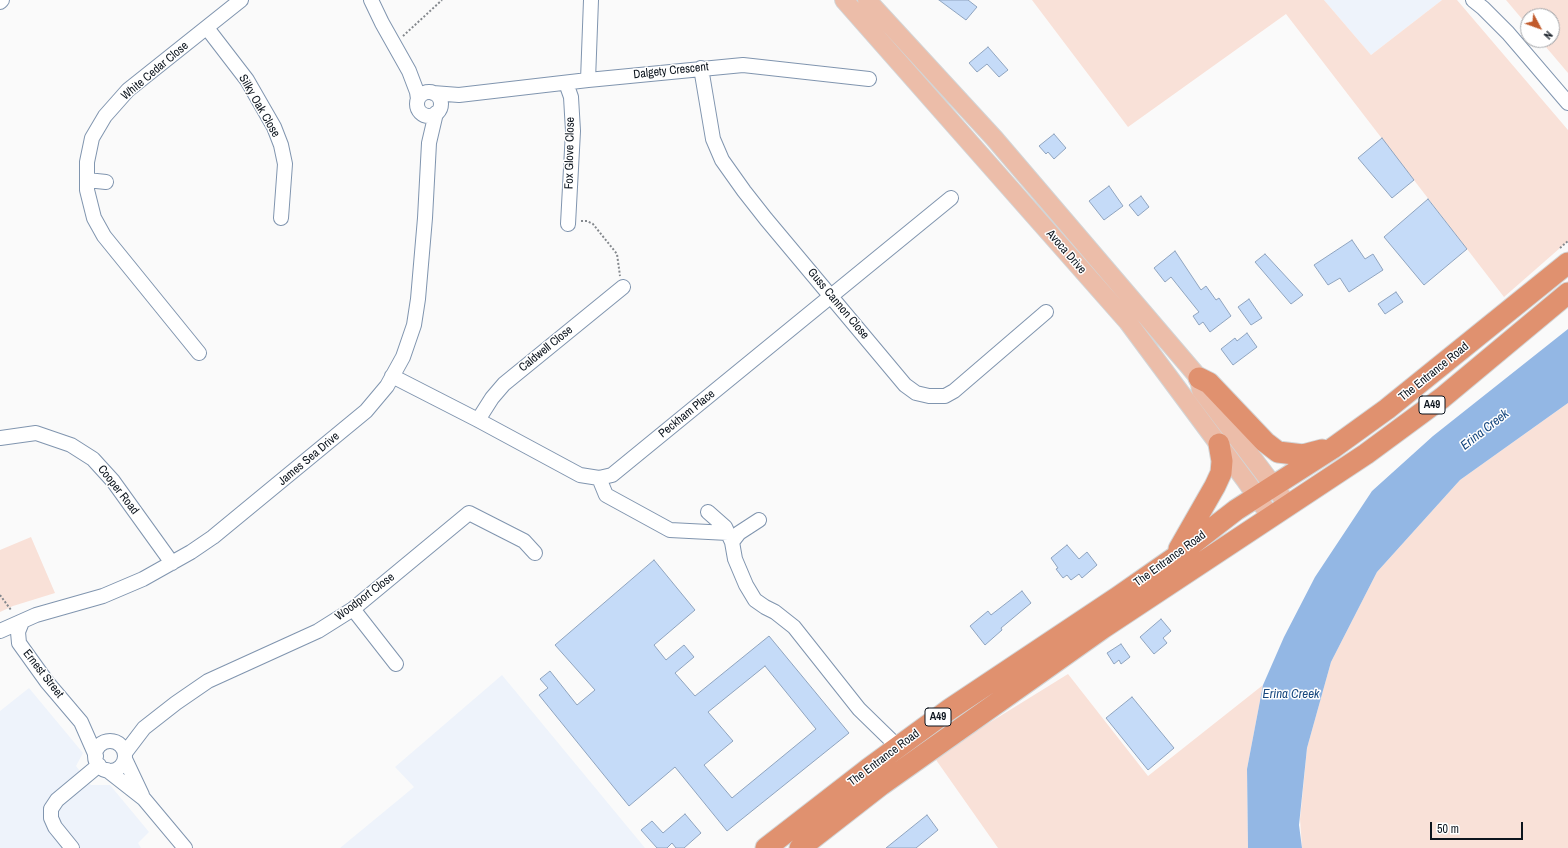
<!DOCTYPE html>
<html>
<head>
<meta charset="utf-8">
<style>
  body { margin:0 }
  #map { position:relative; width:1568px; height:848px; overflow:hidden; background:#fafafa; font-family:"Archivo Narrow",sans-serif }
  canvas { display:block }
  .north { position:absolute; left:1520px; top:8px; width:40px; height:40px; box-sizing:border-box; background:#fff; border:1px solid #9ea1a5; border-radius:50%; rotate:131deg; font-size:11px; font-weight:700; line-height:16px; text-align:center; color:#0d151e }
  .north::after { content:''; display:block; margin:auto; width:14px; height:18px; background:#c15b2c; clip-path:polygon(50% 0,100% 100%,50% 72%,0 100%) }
  .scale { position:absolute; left:1430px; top:822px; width:93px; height:18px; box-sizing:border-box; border:2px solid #0d151e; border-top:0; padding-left:5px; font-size:12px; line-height:14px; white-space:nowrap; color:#0d151e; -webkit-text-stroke:3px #fff; paint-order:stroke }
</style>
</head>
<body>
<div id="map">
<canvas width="1568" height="848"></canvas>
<div class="north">N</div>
<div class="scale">50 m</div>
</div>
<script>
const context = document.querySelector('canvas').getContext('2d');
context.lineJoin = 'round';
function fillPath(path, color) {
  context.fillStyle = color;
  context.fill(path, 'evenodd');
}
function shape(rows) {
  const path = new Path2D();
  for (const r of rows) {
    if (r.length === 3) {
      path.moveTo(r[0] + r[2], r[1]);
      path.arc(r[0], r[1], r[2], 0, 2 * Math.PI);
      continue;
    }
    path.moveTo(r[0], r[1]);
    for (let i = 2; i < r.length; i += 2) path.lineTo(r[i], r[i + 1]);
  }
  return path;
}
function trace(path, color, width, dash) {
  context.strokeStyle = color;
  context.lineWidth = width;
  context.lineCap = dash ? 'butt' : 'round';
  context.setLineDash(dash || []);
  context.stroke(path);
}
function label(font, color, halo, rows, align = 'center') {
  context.font = font + ' "Archivo Narrow",sans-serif';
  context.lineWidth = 3;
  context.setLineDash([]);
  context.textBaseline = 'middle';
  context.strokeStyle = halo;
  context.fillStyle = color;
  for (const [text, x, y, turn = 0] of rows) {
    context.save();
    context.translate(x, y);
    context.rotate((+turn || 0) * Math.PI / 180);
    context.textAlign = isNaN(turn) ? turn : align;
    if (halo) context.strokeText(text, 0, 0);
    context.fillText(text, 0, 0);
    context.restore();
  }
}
fillPath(shape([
  [1324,0,1442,0,1371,55],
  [502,675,645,848,340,848,414,787,395,767],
  [29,688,83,753,76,766,91,785,110,785,149,832,138,843,141,848,0,848,0,711]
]), '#eef3fb');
fillPath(shape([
  [1032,0,1324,0,1371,55,1442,0,1457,0,1568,130,1568,241,1504,297,1286,14,1128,127],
  [1506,0,1568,0,1568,73,1540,40,1552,40,1552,16,1528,16,1528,26],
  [1568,403,1568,848,1302,848,1300,819,1307,748,1331,662,1377,572,1460,480],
  [31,537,55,593,13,606,0,612,0,550],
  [1068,674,1148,776,1263,685,1247,769,1248,848,998,848,934,757]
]), '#f9e1d8');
fillPath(shape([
  [1568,329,1568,403,1460,480,1377,572,1331,662,1307,748,1299,825,1302,848,1248,848,1247,769,1263,685,1284,637,1315,577,1372,491,1433,436]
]), '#93b7e4');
const building = shape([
  [939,0,968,0,977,7,966,20,939,0],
  [988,47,1008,70,999,77,987,64,977,72,969,63,988,47],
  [1054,134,1066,148,1054,159,1048,152,1046,154,1039,146,1054,134],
  [1382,138,1414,180,1392,198,1358,158,1382,138],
  [1109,186,1123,206,1104,220,1089,201,1109,186],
  [1141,196,1149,207,1138,216,1129,205,1141,196],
  [1428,199,1467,249,1424,285,1384,237,1428,199],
  [1352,240,1365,259,1373,254,1383,270,1349,292,1340,278,1328,285,1314,265,1352,240],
  [1175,251,1201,290,1206,286,1216,300,1219,298,1231,316,1210,332,1203,322,1199,325,1193,316,1199,312,1171,277,1165,282,1154,268,1175,251],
  [1265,254,1303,295,1291,304,1255,262,1265,254],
  [1396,292,1403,302,1385,314,1378,304,1396,292],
  [1249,299,1262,318,1251,325,1238,307,1249,299],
  [1247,333,1257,347,1233,365,1221,349,1235,338,1237,341,1247,333],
  [1067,545,1079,559,1087,552,1097,565,1082,578,1079,574,1071,580,1067,575,1063,578,1056,569,1058,568,1051,558,1067,545],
  [654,560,695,610,654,645,666,660,684,645,694,657,675,673,695,696,769,636,849,733,727,831,675,767,629,806,539,695,548,688,540,679,550,671,577,705,595,690,555,645,654,560],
  [765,666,816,729,732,798,704,765,733,741,708,712,765,666],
  [1022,591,1031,603,1001,628,1002,630,985,645,970,626,988,611,991,615,1022,591],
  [1161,619,1171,631,1163,638,1167,643,1154,654,1140,637,1161,619],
  [1121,644,1130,657,1121,664,1119,660,1114,664,1107,653,1121,644],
  [1132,697,1174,748,1148,770,1106,718,1132,697],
  [685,814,701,833,684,848,676,848,672,843,667,848,657,848,641,830,652,821,663,833,685,814],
  [927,815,938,830,916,848,886,848,927,815]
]);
fillPath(building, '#c5dbf8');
trace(building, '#8fa4bf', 1);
const minor = shape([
  [371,0,382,23,409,71,417,92,418,99],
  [1473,0,1483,8,1508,33,1568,103],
  [0,2,2,0],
  [207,28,247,80,274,127,281,145,285,164,281,218],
  [701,68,713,139,722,160,744,191,766,219,905,385,916,393,929,396,945,396,954,391,1046,312],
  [588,80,591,0],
  [566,83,571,97,573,131,568,224],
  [429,104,12],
  [433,93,459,95,588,80,743,65,869,79],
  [87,180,106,182],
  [199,353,104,236,94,218,87,190,87,162,92,138,105,116,128,90,241,0],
  [392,376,478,420,580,475,599,478,612,475,951,198],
  [478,420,492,398,504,384,623,287],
  [0,438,36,433,71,445,93,459,113,481,172,563],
  [599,478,606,495,670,530,728,533],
  [708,512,725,527,732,542,735,559,746,585,755,600,765,607,775,612,794,627,859,709,898,747],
  [732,542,739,533,759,520],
  [353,609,396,664],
  [22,622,18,632,19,643,47,682,81,722,96,756],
  [0,631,36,615,103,596,143,579,191,552,213,537,366,411,387,386,403,357,414,325,418,299,425,218,429,143,436,113],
  [110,756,15],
  [125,753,144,728,176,703,208,681,318,631,353,609,469,513,524,541,535,553],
  [125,759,142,795],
  [107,770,144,799,185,848],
  [72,848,55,827,51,818,51,809,57,800,99,765]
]);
const major = shape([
  [844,0,1128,322,1246,481,1271,517],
  [867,0,994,138,1199,378,1201,390,1288,505]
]);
const highway = shape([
  [1199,378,1209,383,1265,442,1278,452,1303,455,1322,450],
  [1179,549,1215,486,1221,473,1222,461,1219,444],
  [766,848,868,769,950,709,1118,597,1174,558,1236,510,1333,448,1387,409,1568,263],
  [800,848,881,785,1103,628,1366,454,1442,398,1568,293]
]);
trace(minor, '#8095af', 16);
trace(major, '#d3d5d6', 20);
trace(highway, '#d3d5d6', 23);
trace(shape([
  [403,36,442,0],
  [581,221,587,221,593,224,617,254,620,276],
  [1560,248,1568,241],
  [0,595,11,610]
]), '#84888d', 2, [2, 2]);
trace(minor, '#fff', 14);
trace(major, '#ecbda9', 18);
trace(highway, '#e0916f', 21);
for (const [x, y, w] of [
  [1432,405,26],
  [938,717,26]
]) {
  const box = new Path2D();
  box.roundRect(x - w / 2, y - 9, w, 18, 3);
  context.fillStyle = '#fff';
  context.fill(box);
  trace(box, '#0d151e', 1);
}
label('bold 11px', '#0d151e', null, [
  ["A49",1432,405],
  ["A49",938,717]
]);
label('12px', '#0d151e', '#fff', [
  ["White Cedar Close",155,71,-40],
  ["Dalgety Crescent",671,71,-6],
  ["Silky Oak Close",259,106,60],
  ["Fox Glove Close",570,153,-89],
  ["Avoca Drive",1066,252,49],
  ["Guss Cannon Close",838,304,50],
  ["Caldwell Close",546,349,-39],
  ["The Entrance Road",1434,372,-39],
  ["Peckham Place",687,414,-39],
  ["James Sea Drive",309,459,-40],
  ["Cooper Road",118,490,52],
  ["The Entrance Road",1170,559,-36],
  ["Woodport Close",365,597,-37],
  ["Ernest Street",43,674,52],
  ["The Entrance Road",884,758,-37]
]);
label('italic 13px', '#17487f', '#fff', [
  ["Erina Creek",1485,430,-38],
  ["Erina Creek",1291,695]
]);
</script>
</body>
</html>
